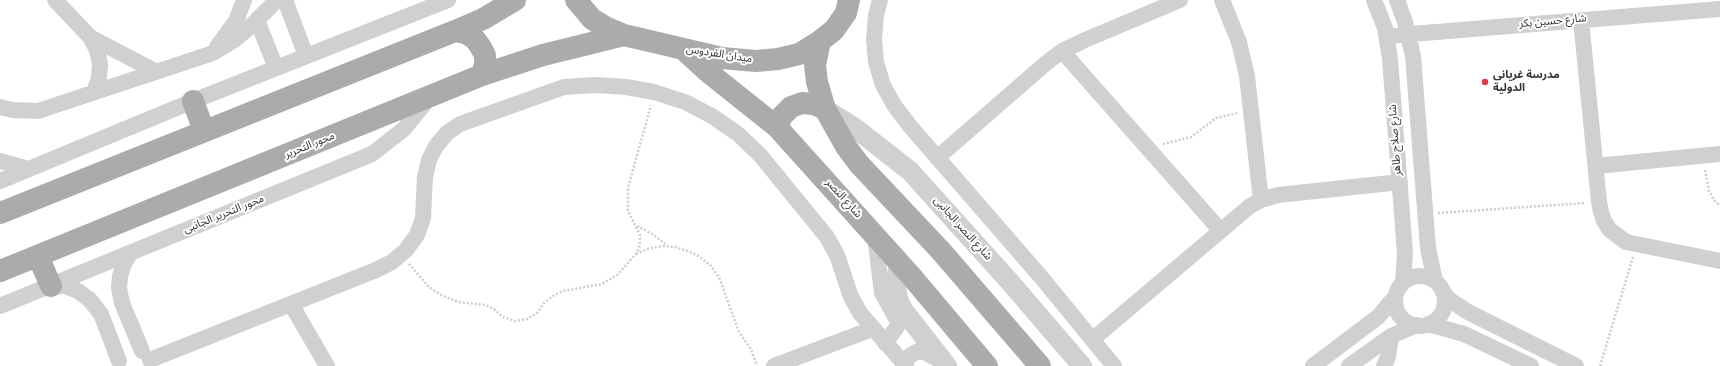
<!DOCTYPE html>
<html>
<head>
<meta charset="utf-8">
<style>
  body { margin:0 }
  canvas { display:block; background:#fff }
</style>
</head>
<body>
<canvas width="1720" height="366"></canvas>
<script>
const context = document.querySelector('canvas').getContext('2d');
context.lineJoin = 'round';
function shape(rows) {
  const path = new Path2D();
  for (const r of rows) {
    if (r.length === 3) {
      path.moveTo(r[0] + r[2], r[1]);
      path.arc(r[0], r[1], r[2], 0, 2 * Math.PI);
      continue;
    }
    path.moveTo(r[0], r[1]);
    for (let i = 2; i < r.length; i += 2) path.lineTo(r[i], r[i + 1]);
  }
  return path;
}
function trace(path, color, width, dash) {
  context.strokeStyle = color;
  context.lineWidth = width;
  context.lineCap = dash ? 'butt' : 'round';
  context.setLineDash(dash || []);
  context.stroke(path);
}
function label(font, color, halo, rows, align = 'center') {
  context.font = font + ' Overpass,"Noto Sans Arabic",sans-serif';
  context.lineWidth = 4;
  context.setLineDash([]);
  context.textBaseline = 'middle';
  context.strokeStyle = halo;
  context.fillStyle = color;
  for (const [text, x, y, turn = 0] of rows) {
    context.save();
    context.translate(x, y);
    context.rotate((+turn || 0) * Math.PI / 180);
    context.textAlign = isNaN(turn) ? turn : align;
    if (halo) context.strokeText(text, 0, 0);
    context.fillText(text, 0, 0);
    context.restore();
  }
}
trace(shape([
  [1163,144,1191,137,1216,118,1238,113],
  [1705,170,1709,191,1714,200,1720,206],
  [1438,213,1585,203],
  [637,226,654,235,668,246],
  [636,254,648,249,662,246,675,247,688,251,700,257,711,266,719,277,739,332,751,349,757,366],
  [409,264,429,287,443,296,459,302,486,305,495,310,503,317,515,321,527,319,537,313,544,303,553,296,563,291,602,284,617,275,636,254,640,245,640,235,628,211,628,188,651,105],
  [1600,366,1633,257]
]), '#cdcdcd', 2.5, [2, 2]);
trace(shape([
  [55,0,90,37,97,50,100,64,99,78,94,92],
  [285,0,306,56],
  [880,0,876,15,874,39,876,62,883,85,894,105,909,125,1041,277,1114,366],
  [1222,0,1239,42,1247,76,1261,200],
  [1374,0,1385,28,1390,59,1405,253,1403,283],
  [1397,0,1405,22,1413,56,1428,248,1435,281],
  [257,20,276,68],
  [1581,20,1599,202,1601,212,1604,221,1610,230,1626,242,1720,261],
  [1387,36,1720,9],
  [90,37,155,71],
  [217,47,236,21,244,0],
  [1062,51,1220,230],
  [0,107,13,110,38,111,213,53,233,41,251,26,277,0],
  [937,158,1045,64,1062,51,1085,40,1180,0],
  [0,161,28,169],
  [1596,166,1720,154],
  [0,181,193,101,448,0],
  [875,236,882,293,898,322,897,327,885,343],
  [130,254,124,264,120,276,119,288,122,303,142,351],
  [1420,301,25],
  [52,286,65,286,78,291,90,300,101,314,119,361],
  [1443,292,1450,300,1468,312,1576,366],
  [291,304,327,366],
  [0,306,372,154,404,129,430,97],
  [1428,324,1464,334,1531,366],
  [1093,339,1250,206,1261,200,1278,195,1400,182],
  [150,360,376,270,392,262,406,250,417,235,423,218,425,177,429,160,436,146,447,133,460,124,564,87,595,85,626,87,654,92,685,102,712,116,738,134,760,155,827,237,837,255,851,297,860,313,906,366],
  [903,363,911,355,918,351,924,352,943,362],
  [774,366,872,329],
  [1313,366,1378,317,1395,297],
  [1349,366,1391,336,1417,325],
  [1384,366,1388,357,1391,336]
]), '#d0d0d0', 16);
trace(shape([
  [825,109,855,128,910,171,1010,282,1082,366],
  [900,263,895,283,899,302,904,311,947,366]
]), '#d0d0d0', 20);
trace(shape([
  [576,0,592,19,607,28,624,35,722,58,756,61,778,59,799,54,820,41,834,30,846,13,849,0],
  [455,31,465,33,474,38,480,46,485,55,485,65,482,75],
  [820,41,815,65,817,82,825,109,847,148,859,164,941,251,1040,366],
  [683,49,708,72,777,127,912,277,987,366],
  [193,101,204,131],
  [777,127,782,116,791,107,802,103,814,104,825,109],
  [0,213,455,31,483,19,515,0],
  [38,256,51,286],
  [0,271,482,75,543,55,624,35]
]), '#ababab', 22);
for (const [x, y, r, color] of [
  [1485,82,4,"#e63946"]
]) {
  const dot = new Path2D();
  dot.arc(x, y, r, 0, 2 * Math.PI);
  context.fillStyle = color;
  context.fill(dot);
  trace(dot, '#fff', 1.5);
}
label('11px', '#333', '#fff', [
  ["شارع حسين بكر",1553,22,-5],
  ["ميدان الفردوس",719,55,9],
  ["شارع صلاح طاهر",1396,140,-94],
  ["محور التحرير",310,146,-22],
  ["شارع النصر",843,199,48],
  ["محور التحرير الجانبى",224,215,-22],
  ["شارع النصر الجانبى",962,229,48]
]);
label('bold 11px', '#333', '#fff', [
  ["مدرسة غرياني",1493,76],
  ["الدولية",1493,89]
], 'left');
</script>
</body>
</html>
